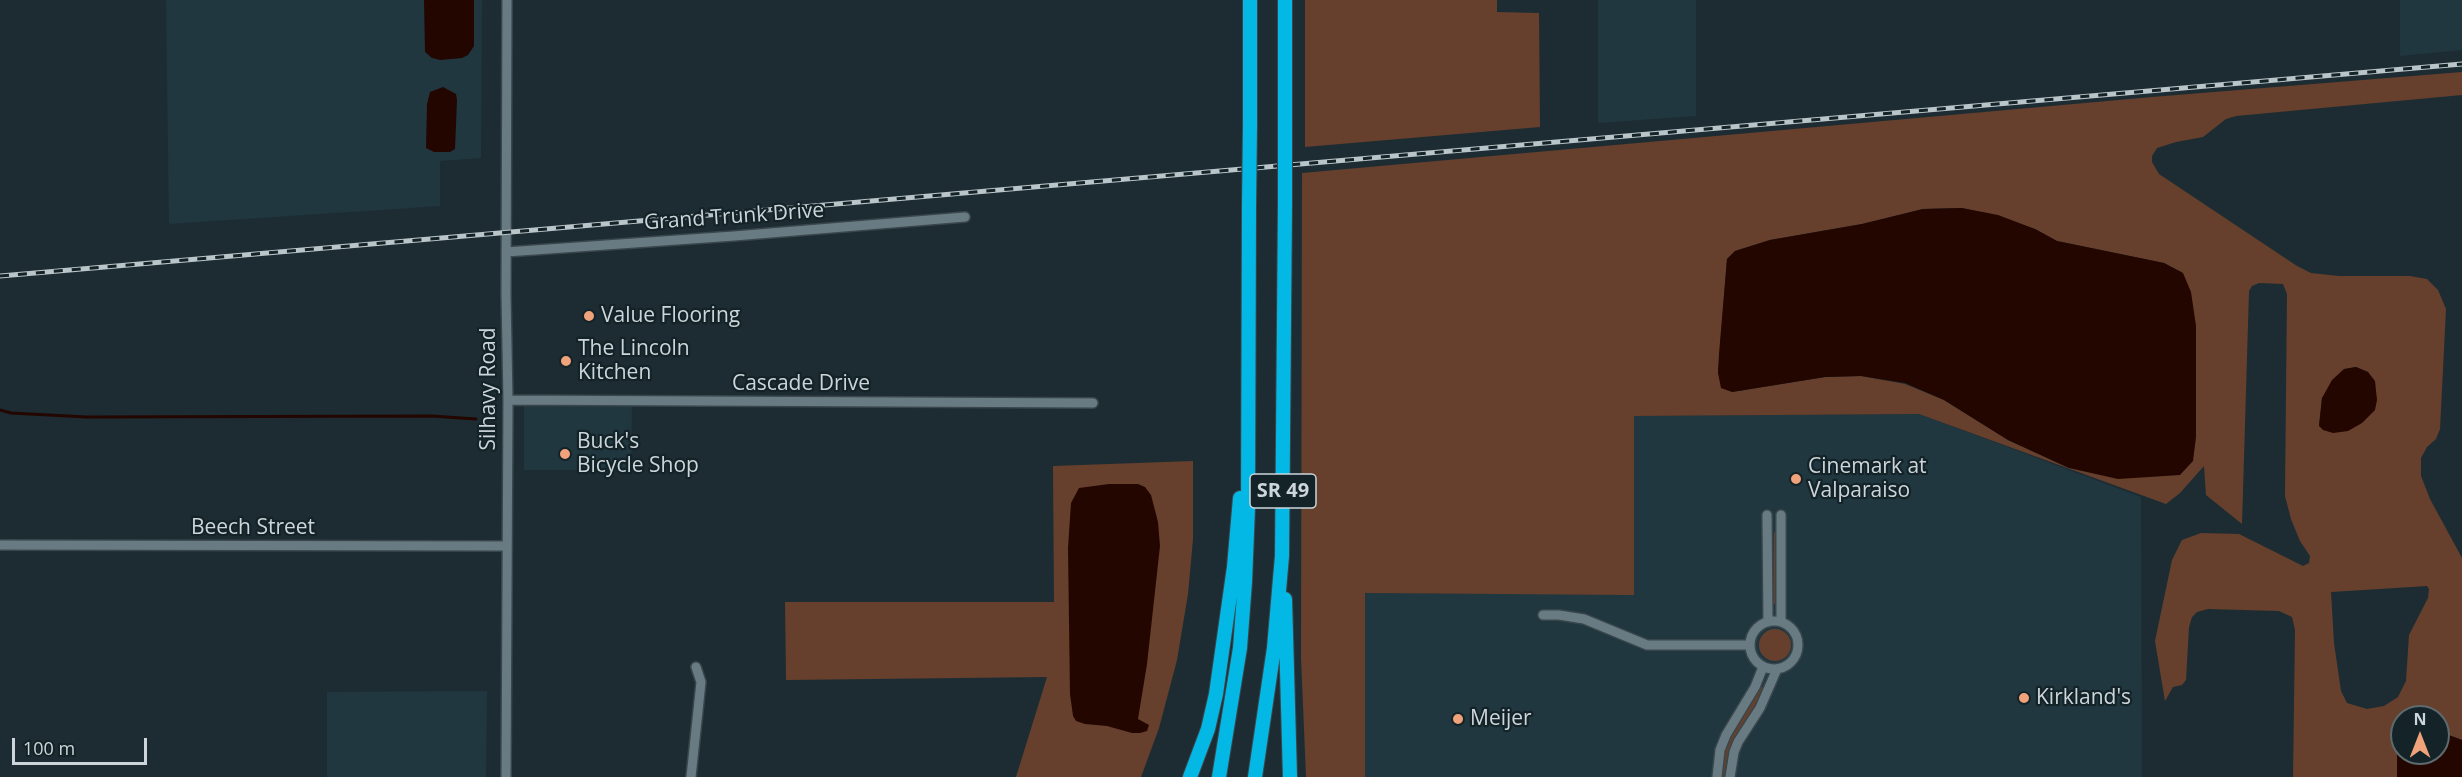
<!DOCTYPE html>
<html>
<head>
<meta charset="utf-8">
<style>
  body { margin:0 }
  #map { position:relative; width:2462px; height:777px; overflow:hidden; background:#1d2c32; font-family:"Open Sans",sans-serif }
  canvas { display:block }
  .north { position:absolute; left:2390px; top:705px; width:60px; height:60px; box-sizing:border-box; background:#132328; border:2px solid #5d6b6f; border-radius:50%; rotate:0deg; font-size:16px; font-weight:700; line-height:24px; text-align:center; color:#ccd6da }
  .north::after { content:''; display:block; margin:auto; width:21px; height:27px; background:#f0a27a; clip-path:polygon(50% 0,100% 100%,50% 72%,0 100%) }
  .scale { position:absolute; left:12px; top:738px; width:135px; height:27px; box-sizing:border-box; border:3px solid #ccd6da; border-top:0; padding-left:8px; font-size:18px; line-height:21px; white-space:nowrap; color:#ccd6da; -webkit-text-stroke:4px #132328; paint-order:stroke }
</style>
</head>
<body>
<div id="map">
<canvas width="2462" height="777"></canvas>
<div class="north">N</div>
<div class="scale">100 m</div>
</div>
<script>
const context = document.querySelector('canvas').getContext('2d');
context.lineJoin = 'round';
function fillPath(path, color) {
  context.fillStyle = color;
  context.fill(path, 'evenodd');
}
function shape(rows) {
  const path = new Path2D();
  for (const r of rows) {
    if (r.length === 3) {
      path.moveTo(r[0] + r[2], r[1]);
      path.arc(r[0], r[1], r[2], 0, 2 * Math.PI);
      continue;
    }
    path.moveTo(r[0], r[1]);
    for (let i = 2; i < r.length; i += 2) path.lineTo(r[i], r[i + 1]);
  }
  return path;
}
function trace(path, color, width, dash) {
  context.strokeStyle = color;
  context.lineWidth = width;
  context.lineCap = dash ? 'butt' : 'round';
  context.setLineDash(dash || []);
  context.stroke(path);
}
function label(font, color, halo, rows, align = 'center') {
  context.font = font + ' "Open Sans",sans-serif';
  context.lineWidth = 4.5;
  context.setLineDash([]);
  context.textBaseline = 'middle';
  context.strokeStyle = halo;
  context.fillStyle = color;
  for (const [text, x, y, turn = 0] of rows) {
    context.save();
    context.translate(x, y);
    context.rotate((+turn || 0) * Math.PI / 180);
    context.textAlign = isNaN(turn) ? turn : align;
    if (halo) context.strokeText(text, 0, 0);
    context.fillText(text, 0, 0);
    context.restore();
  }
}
fillPath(shape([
  [166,0,482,0,481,158,440,161,440,206,169,224],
  [1598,0,1696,0,1696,116,1598,123],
  [2400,0,2462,0,2462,50,2400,56],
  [524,405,632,405,631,470,524,470],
  [1919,414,2141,497,2142,777,1365,777,1365,593,1634,594,1633,416],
  [487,691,486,777,327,777,327,692]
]), '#203740');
fillPath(shape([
  [1305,0,1497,0,1497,12,1539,13,1540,127,1305,147],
  [2462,72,2462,95,2236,116,2226,119,2203,137,2176,142,2157,148,2152,156,2152,162,2159,174,2297,266,2311,273,2339,276,2410,276,2427,279,2438,290,2446,309,2440,429,2436,439,2427,447,2421,458,2421,476,2430,499,2462,558,2462,740,2438,731,2438,717,2402,717,2402,747,2397,755,2397,777,2293,777,2295,630,2292,617,2279,611,2208,609,2197,612,2192,617,2189,627,2186,680,2182,685,2173,687,2165,701,2155,641,2172,560,2182,540,2201,533,2239,534,2303,566,2309,563,2310,556,2300,541,2291,519,2285,496,2287,294,2283,284,2259,283,2252,286,2249,291,2242,524,2206,495,2204,466,2180,493,2166,504,1919,414,1634,416,1634,595,1365,593,1365,777,1306,777,1301,657,1302,173,2152,97],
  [1962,208,2035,229,2057,241,2164,263,2183,273,2196,437,2069,468,2008,440,1944,400,1905,384,1861,376,1825,377,1732,392,1718,373,1727,259,1735,251,1770,240,1862,224,1923,209],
  [2356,367,2368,372,2377,400,2319,426,2322,398,2345,369],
  [2427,586,2429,589,2428,598,2409,635,2406,681,2398,697,2384,706,2367,709,2347,703,2341,691,2334,643,2331,592],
  [1193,461,1193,539,1188,594,1177,660,1159,728,1141,777,1016,777,1047,677,786,680,785,602,1054,602,1053,466],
  [1774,532,1775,533,1776,604,1773,604],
  [1775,645,16],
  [1761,687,1764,688,1758,701,1733,740,1727,759,1724,777,1722,777,1724,754,1732,734]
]), '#66402d');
fillPath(shape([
  [424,0,474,0,474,46,468,55,462,58,440,60,432,58,425,52],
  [443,87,456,94,457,100,455,149,450,152,434,152,426,148,427,104,430,92],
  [1962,208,1998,215,2035,229,2057,241,2164,263,2183,273,2191,292,2196,326,2196,437,2193,461,2180,475,2118,479,2069,468,2008,440,1944,400,1905,383,1861,376,1825,377,1732,392,1721,388,1718,373,1719,354,1727,259,1735,251,1770,240,1862,224,1923,209],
  [2356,367,2368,372,2375,381,2377,400,2375,410,2362,423,2348,431,2333,433,2323,430,2319,426,2322,398,2332,380,2344,369],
  [1109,484,1138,484,1145,487,1151,495,1158,522,1160,546,1147,664,1138,719,1149,725,1147,731,1140,733,1132,733,1107,726,1085,724,1076,721,1073,716,1070,694,1068,548,1071,503,1079,488],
  [2438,731,2462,740,2462,777,2397,777,2397,755,2402,747,2402,753,2438,753]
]), '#230600');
trace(shape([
  [0,410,11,413,87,417,432,416,476,419]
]), '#230600', 3);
const minor = shape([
  [506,252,734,236,965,217],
  [508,400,1093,403],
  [1767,515,1768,622],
  [0,545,506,546],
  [1543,615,1559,615,1584,619,1647,645,1750,645],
  [1774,645,24],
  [1781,622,1781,515],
  [506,777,508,400,506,294,507,0],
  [691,777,701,682,696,667],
  [1717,777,1720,750,1726,735,1755,687,1763,667],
  [1730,777,1734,752,1738,742,1760,708,1777,669]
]);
const highway = shape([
  [1250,0,1250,125],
  [1285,122,1285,0],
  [1285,599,1290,777],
  [1190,777,1208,729,1216,694,1234,567,1240,498],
  [1219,777,1240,648,1245,582,1248,508,1249,206],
  [1255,777,1274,648,1282,556,1285,203]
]);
trace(minor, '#39474c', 12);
trace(highway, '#39474c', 16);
trace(minor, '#697b82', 9);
trace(highway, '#04b8e6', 14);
const rail = shape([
  [0,276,2462,64]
]);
trace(rail, '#bac5c9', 5);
trace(rail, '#132328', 3, [9]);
const highwayBridge = shape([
  [1285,203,1285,122],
  [1249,206,1250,125]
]);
trace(highwayBridge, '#39474c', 16, []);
trace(highwayBridge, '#04b8e6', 14);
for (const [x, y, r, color] of [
  [589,316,6,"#f0a27a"],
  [566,361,6,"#f0a27a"],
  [565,454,6,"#f0a27a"],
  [1796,479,6,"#f0a27a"],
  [2024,698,6,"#f0a27a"],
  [1458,719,6,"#f0a27a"]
]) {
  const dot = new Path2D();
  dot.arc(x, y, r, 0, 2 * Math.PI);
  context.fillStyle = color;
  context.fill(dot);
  trace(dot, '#132328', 2);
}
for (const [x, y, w] of [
  [1283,491,66]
]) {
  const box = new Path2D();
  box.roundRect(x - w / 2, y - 17, w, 34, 4.5);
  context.fillStyle = '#132328';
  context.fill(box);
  trace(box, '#ccd6da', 1.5);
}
label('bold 20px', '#ccd6da', null, [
  ["SR 49",1283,491]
]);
label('21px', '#ccd6da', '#132328', [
  ["Grand Trunk Drive",734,217,-4],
  ["Cascade Drive",801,384],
  ["Silhavy Road",489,389,-90],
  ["Beech Street",253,528]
]);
label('21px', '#ccd6da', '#132328', [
  ["Value Flooring",601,316],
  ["The Lincoln",578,349],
  ["Kitchen",578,373],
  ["Buck's",577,442],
  ["Bicycle Shop",577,466],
  ["Cinemark at",1808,467],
  ["Valparaiso",1808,491],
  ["Kirkland's",2036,698],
  ["Meijer",1470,719]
], 'left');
</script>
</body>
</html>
